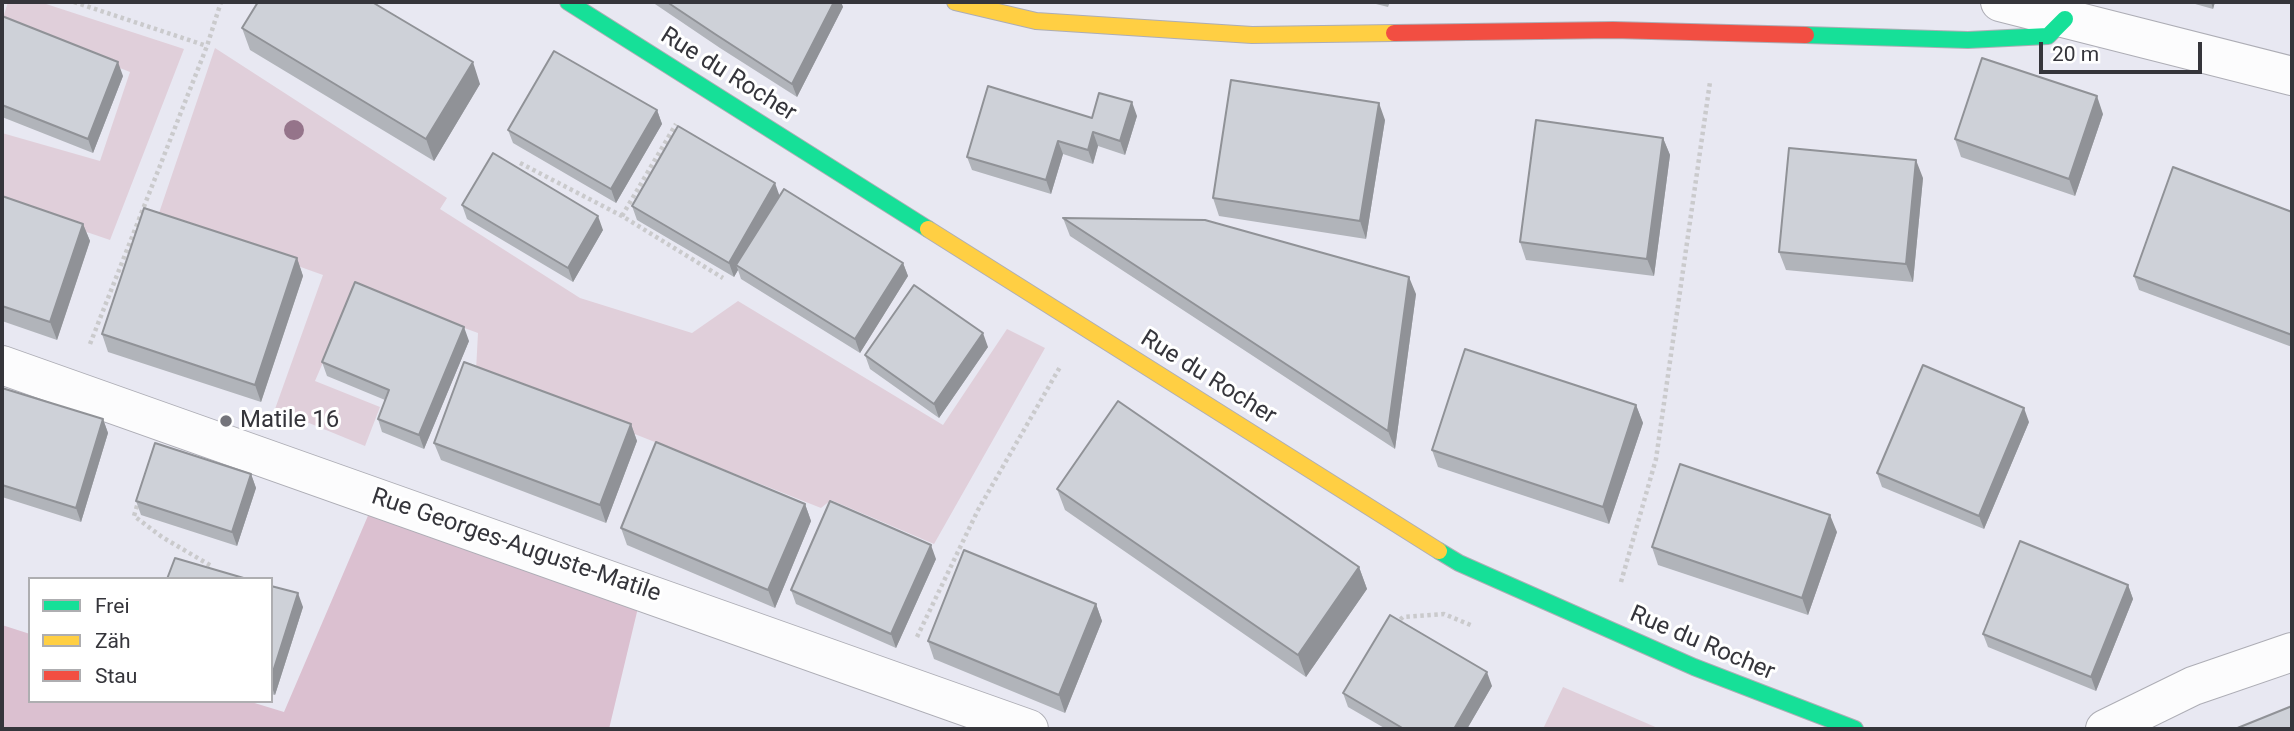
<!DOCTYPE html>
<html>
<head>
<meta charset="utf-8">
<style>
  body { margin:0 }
  #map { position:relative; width:2294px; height:731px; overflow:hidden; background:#e8e8f2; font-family:Roboto,sans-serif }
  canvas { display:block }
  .frame { position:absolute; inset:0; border:4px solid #35353b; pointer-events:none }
  .legend { position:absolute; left:28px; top:577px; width:245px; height:126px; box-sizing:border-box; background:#fff; border:2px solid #aeaeb1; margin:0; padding:9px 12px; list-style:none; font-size:21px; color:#35353b }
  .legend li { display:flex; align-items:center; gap:14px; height:35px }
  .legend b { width:35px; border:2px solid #aeaeb1 }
  .scale { position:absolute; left:2039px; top:42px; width:163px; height:32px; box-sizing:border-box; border:4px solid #35353b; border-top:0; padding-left:9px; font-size:21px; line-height:24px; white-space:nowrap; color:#35353b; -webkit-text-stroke:5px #fff; paint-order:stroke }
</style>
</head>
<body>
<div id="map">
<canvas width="2294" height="731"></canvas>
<div class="frame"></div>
<ul class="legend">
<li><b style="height:9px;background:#16e098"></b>Frei</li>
<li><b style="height:9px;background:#ffcf43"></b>Zäh</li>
<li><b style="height:9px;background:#f24e42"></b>Stau</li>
</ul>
<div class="scale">20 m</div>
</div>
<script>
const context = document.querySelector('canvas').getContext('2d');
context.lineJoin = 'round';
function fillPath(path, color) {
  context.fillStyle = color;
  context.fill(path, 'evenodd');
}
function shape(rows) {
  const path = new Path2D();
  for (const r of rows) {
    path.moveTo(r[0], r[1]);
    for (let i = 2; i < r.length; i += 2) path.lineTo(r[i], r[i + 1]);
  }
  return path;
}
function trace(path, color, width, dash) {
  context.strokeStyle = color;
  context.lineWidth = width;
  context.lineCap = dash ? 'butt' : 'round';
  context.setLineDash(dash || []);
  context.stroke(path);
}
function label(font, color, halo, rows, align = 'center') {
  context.font = font + ' Roboto,sans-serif';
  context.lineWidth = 6;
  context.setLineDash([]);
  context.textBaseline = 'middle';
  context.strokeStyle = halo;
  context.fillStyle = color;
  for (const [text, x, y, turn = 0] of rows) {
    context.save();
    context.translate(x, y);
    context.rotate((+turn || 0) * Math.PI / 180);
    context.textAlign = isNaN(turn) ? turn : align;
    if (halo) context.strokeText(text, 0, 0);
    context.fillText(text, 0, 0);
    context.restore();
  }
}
fillPath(shape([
  [8,2,40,2,184,49,110,240,2,203,2,133,100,161,130,72,2,21],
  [215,48,447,198,440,209,580,298,692,333,738,301,943,425,1007,329,1045,348,934,544,831,500,821,508,476,371,478,333,355,288,315,381,380,407,365,446,275,409,323,275,158,216],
  [1563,687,1660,729,1543,729]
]), '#e0cfda');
fillPath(shape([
  [376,497,642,591,609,729,2,729,2,625,30,634,30,701,248,701,284,712]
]), '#dbc0d0');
const street = shape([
  [2000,2,2292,76],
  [2,365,1029,729],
  [2105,729,2193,686,2292,652]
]);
const fast = shape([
  [568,2,928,229],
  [1806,35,1968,40,2048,36,2065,19],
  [1439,551,1459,563,1694,667,1855,729]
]);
const slow = shape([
  [955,2,1036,21,1252,35,1394,33],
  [928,229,1439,551]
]);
const jam = shape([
  [1394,33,1613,30,1806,35]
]);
trace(street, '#adadb5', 40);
trace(fast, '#adadb5', 18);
trace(slow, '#adadb5', 18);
trace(jam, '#adadb5', 18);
trace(shape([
  [74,2,207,46],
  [520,163,622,216,723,278],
  [622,216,676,124],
  [90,344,207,46,221,2],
  [139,499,134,516,162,537,213,567],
  [1621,582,1656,459,1710,82],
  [1395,624,1403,617,1444,614,1473,626],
  [917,637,978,510,1060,367]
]), '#cacacc', 4.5, [3.5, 3.5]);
trace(street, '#fcfcfd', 38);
trace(fast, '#16e098', 16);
trace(slow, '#ffcf43', 16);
trace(jam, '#f24e42', 16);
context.fillStyle = '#95748a';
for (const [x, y] of [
  [294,130]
]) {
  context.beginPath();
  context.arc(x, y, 10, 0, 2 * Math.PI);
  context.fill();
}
fillPath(shape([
  [652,2,841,2,843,7,797,97,720,48],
  [1368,2,1390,2,1388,7],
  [2188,2,2215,2,2213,9],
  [2,16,123,76,93,153,2,117],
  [242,28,480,84,434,161,250,50],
  [657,110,662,124,616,203,513,143,508,130],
  [2103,114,2075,196,1961,157,1955,139],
  [1137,116,1125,155,1098,146,1093,164,1063,154,1051,194,972,170,967,157,1092,118],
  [1385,120,1366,239,1219,216,1213,198],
  [1663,138,1670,155,1654,276,1526,260,1520,242],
  [1923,178,1913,282,1786,270,1779,252],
  [2,196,83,224,90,241,57,340,2,321],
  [779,196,903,263,908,276,860,353,741,279,738,270,734,277,637,220,632,206],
  [462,205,603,230,573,282,467,219],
  [2292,212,2292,347,2139,290,2134,276],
  [1063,218,1416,294,1395,449,1070,236],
  [297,258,303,276,261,402,108,352,102,334],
  [469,341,424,449,382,432,378,419,385,400,327,376,322,362],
  [988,347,939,418,870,369,865,355],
  [2,388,103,419,108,433,81,522,2,497],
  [1636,405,1643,423,1609,524,1438,467,1432,450],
  [2029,422,1984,529,1882,487,1877,473],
  [631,424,637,441,606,523,441,460,434,443],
  [251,474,256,488,237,546,141,515,136,501],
  [1057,489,1359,567,1367,589,1306,677,1065,510],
  [805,504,811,521,775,608,627,545,621,528],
  [1837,532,1808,615,1658,565,1652,547],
  [936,559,896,648,796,604,791,590],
  [2128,585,2133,599,2096,691,1988,647,1983,634],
  [271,586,303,607,275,695,271,694],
  [1096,604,1102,621,1065,713,934,659,928,641],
  [1492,686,1467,729,1386,729,1348,707,1343,693]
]), '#b1b4ba');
fillPath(shape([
  [834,2,841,2,843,7,797,97,792,84],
  [2211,2,2215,2,2213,9],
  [118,62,123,76,93,153,88,139],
  [473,62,480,84,434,161,426,139],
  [2097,96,2103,114,2075,196,2069,179],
  [1132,102,1137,116,1125,155,1120,141],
  [1379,103,1385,120,1366,239,1360,221],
  [657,110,662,124,616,203,611,189],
  [1093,132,1098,146,1093,164,1088,150],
  [1663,138,1670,155,1654,276,1647,259],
  [1058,141,1063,154,1051,194,1046,180],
  [1916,160,1923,178,1913,282,1906,264],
  [775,183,780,197,736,265,738,270,734,277,729,263],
  [598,216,603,230,573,282,568,268],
  [83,224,90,241,57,340,50,322],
  [297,258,303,276,261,402,255,385],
  [903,263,908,276,860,353,855,339],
  [1409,277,1416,294,1395,449,1388,431],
  [464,327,469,341,424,449,419,435],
  [983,333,988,347,939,418,934,404],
  [1636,405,1643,423,1609,524,1603,507],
  [2024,408,2029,422,1984,529,1979,516],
  [103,419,108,433,81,522,76,508],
  [631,424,637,441,606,523,600,505],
  [251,474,256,488,237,546,232,532],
  [805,504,811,521,775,608,768,590],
  [1830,515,1837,532,1808,615,1802,598],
  [931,545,936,559,896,648,891,634],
  [1359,567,1367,589,1306,677,1298,655],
  [2128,585,2133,599,2096,691,2091,677],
  [298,593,303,607,275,695,271,685,271,678],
  [1096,604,1102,621,1065,713,1059,695],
  [1487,672,1492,686,1467,729,1454,729]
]), '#909297');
const building = shape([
  [258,2,372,2,473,62,426,139,242,28,258,2],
  [667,2,834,2,792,84,715,34,667,2],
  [2,16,118,62,88,139,2,105,2,16],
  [554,51,657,110,611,189,508,130,554,51],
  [1982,58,2097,96,2069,179,1955,139,1982,58],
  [1231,80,1379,103,1360,221,1213,198,1231,80],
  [988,86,1092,118,1099,93,1132,102,1120,141,1093,132,1088,150,1058,141,1046,180,967,157,988,86],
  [1536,120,1663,138,1647,259,1520,242,1536,120],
  [678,126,775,183,729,263,632,206,678,126],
  [1789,148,1916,160,1906,264,1779,252,1789,148],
  [493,153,598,216,568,268,462,205,493,153],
  [2173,167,2292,212,2292,335,2134,276,2173,167],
  [784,189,903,263,855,339,736,265,784,189],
  [2,196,83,224,50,322,2,306,2,196],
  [144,208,297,258,255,385,102,334,144,208],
  [1063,218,1205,220,1409,277,1388,431,1063,218],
  [355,282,464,327,419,435,378,419,389,390,322,362,355,282],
  [914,285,983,333,934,404,865,355,914,285],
  [1465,349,1636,405,1603,507,1432,450,1465,349],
  [464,362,631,424,600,505,434,443,464,362],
  [1923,365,2024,408,1979,516,1877,473,1923,365],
  [2,388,103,419,76,508,2,485,2,388],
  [1118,401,1359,567,1298,655,1057,489,1118,401],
  [656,442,805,504,768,590,621,528,656,442],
  [155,443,251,474,232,532,136,501,155,443],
  [1680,464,1830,515,1802,598,1652,547,1680,464],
  [830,501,931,545,891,634,791,590,830,501],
  [2020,541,2128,585,2091,677,1983,634,2020,541],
  [964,550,1096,604,1059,695,928,641,964,550],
  [175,558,247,579,167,579,175,558],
  [271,586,298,593,271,678,271,586],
  [1390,615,1487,672,1454,729,1404,729,1343,693,1390,615],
  [2292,706,2292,729,2235,729,2292,706]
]);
fillPath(building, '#ced1d8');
trace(building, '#909297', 2);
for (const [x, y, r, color] of [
  [226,421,7,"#74747b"]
]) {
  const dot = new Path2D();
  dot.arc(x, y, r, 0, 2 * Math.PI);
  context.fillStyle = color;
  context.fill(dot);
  trace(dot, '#fff', 2.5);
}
label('24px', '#35353b', '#fff', [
  ["Rue du Rocher",728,75,32],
  ["Rue du Rocher",1208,378,32],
  ["Rue Georges-Auguste-Matile",516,546,19],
  ["Rue du Rocher",1702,644,23]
]);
label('24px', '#35353b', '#fff', [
  ["Matile 16",240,421]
], 'left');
</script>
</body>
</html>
